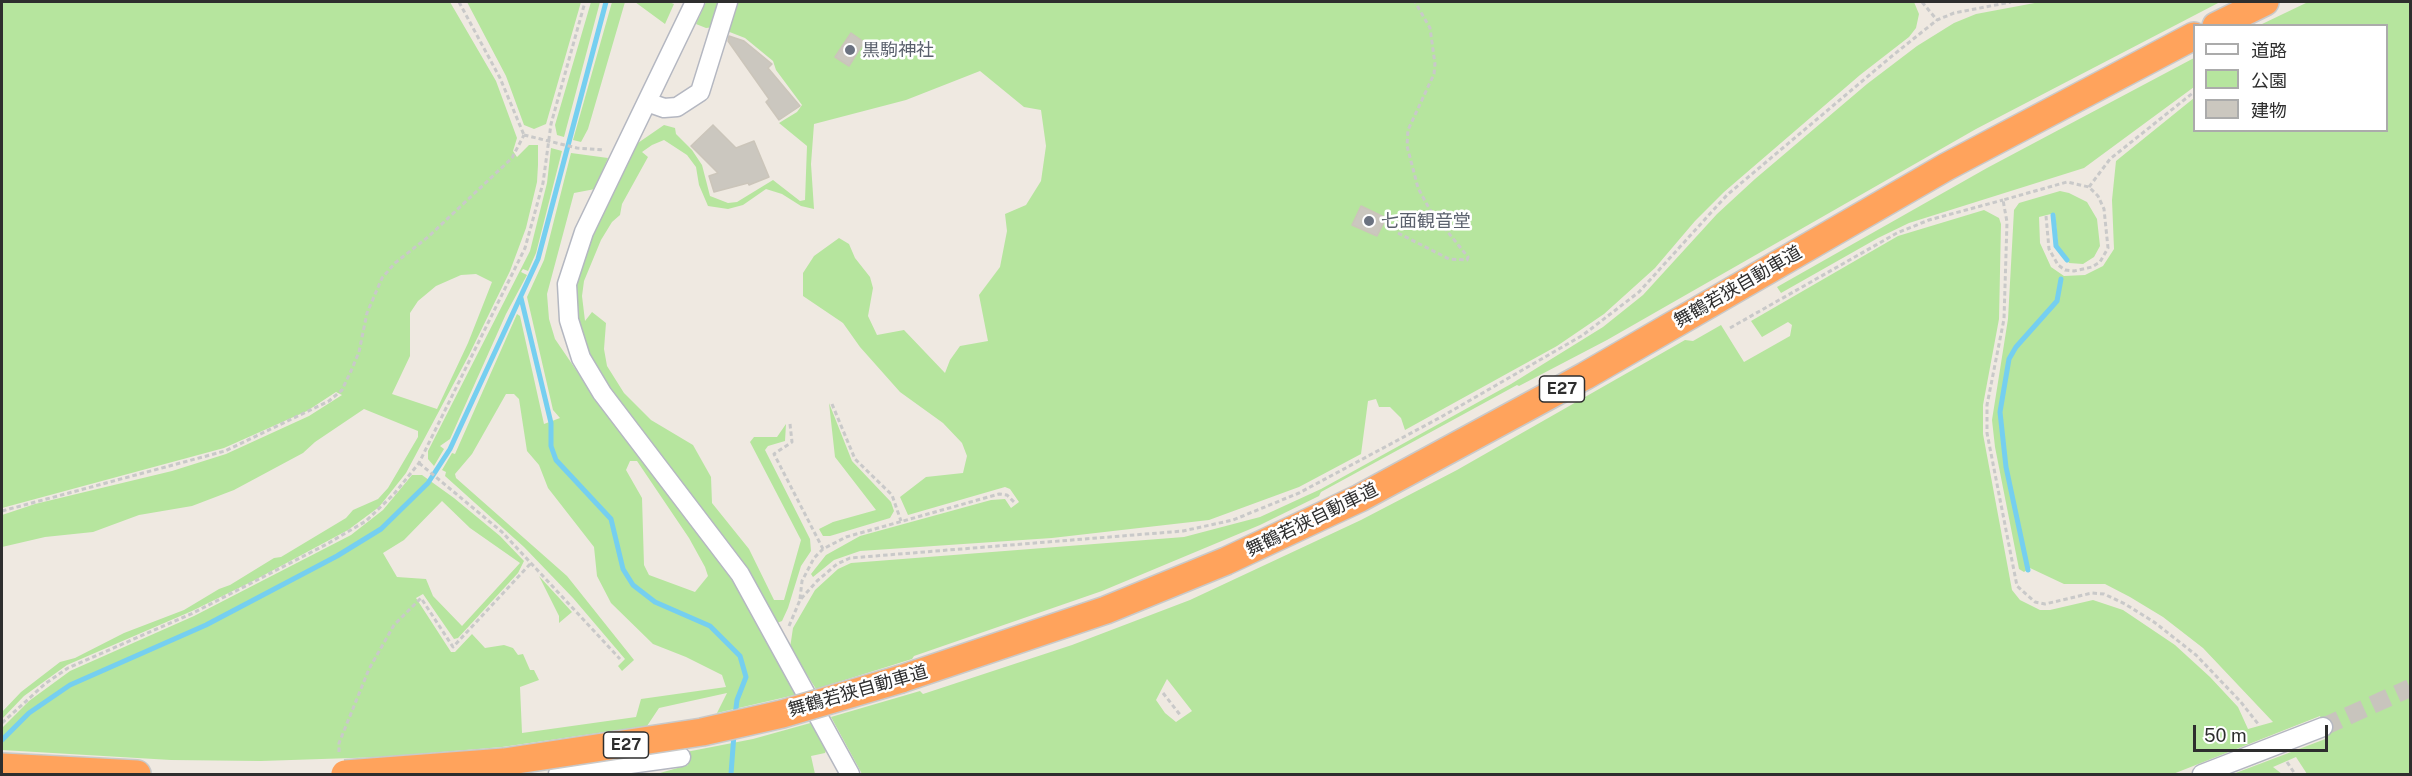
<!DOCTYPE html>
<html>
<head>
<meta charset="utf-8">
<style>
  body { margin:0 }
  #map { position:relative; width:2412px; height:776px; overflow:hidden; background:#efe9e1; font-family:"Public Sans","Noto Sans JP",sans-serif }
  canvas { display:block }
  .frame { position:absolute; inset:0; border:3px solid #2e2e2e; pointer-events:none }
  .legend { position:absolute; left:2193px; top:24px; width:195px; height:108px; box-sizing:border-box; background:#fff; border:2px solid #ababab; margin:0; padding:8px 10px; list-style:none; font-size:18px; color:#2e2e2e }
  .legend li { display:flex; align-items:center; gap:12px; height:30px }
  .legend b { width:30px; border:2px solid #ababab }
  .scale { position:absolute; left:2193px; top:725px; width:135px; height:27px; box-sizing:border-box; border:3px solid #2e2e2e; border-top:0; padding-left:8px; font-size:18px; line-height:21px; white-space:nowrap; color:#2e2e2e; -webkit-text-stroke:4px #fff; paint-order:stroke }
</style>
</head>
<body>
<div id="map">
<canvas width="2412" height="776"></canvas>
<div class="frame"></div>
<ul class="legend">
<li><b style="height:8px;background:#fff"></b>道路</li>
<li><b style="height:16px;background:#b6e59e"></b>公園</li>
<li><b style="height:16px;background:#cbc7bf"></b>建物</li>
</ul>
<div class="scale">50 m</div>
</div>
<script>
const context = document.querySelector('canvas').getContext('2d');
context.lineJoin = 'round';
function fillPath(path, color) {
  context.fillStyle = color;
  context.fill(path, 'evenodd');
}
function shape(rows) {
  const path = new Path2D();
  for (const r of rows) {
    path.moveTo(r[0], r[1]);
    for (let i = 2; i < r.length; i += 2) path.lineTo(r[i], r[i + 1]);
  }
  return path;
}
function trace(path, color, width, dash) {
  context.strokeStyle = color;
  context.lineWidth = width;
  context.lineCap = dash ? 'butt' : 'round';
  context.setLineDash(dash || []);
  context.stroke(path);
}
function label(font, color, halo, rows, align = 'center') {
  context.font = font + ' "Public Sans","Noto Sans JP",sans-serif';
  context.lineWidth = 5;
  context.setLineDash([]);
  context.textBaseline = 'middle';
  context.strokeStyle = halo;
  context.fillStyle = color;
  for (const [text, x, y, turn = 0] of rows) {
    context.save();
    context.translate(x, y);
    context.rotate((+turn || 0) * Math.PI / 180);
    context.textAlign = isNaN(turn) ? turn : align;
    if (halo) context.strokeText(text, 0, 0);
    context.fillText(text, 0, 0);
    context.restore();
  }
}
fillPath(shape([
  [2,2,450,2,496,81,517,138,513,151,517,157,529,145,538,145,538,165,537,182,526,228,510,271,469,355,406,473,379,507,348,530,253,581,192,611,67,665,24,696,2,719,2,712,21,692,60,662,75,658,124,633,184,610,219,589,230,585,274,558,281,557,346,518,353,510,378,499,388,488,418,437,418,431,364,409,315,442,303,453,234,490,192,506,139,515,93,532,45,537,2,547,2,515,35,504,172,471,226,454,309,416,342,395,336,392,307,411,224,448,2,508],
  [476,274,492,282,468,343,437,409,392,394,410,356,410,313,418,301,436,286,461,275],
  [467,2,581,2,546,124,534,129,524,125,506,76],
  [591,2,600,2,564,137,557,135,555,125],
  [612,2,625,2,588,129,581,142,573,140],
  [635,2,669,2,674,4,665,24],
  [706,2,722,2,715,27,706,28,696,24],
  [734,2,1914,2,1919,14,1916,28,1909,37,1860,75,1724,192,1695,221,1655,268,1604,314,1557,346,1405,430,1401,418,1390,407,1379,407,1376,399,1368,401,1361,454,1299,487,1209,520,1052,538,860,551,834,560,813,577,811,574,826,555,860,536,991,500,1005,499,1011,508,1019,502,1010,489,1005,487,908,515,900,497,926,477,963,473,967,456,962,443,943,423,900,392,860,347,843,323,803,296,803,273,814,256,839,238,849,244,855,258,870,277,873,288,868,316,877,335,904,330,945,373,950,360,960,346,988,341,979,295,1000,267,1007,231,1005,214,1026,205,1041,181,1046,146,1041,110,1024,107,980,71,906,100,814,124,811,164,814,209,801,206,782,194,766,189,743,205,728,209,708,206,699,185,696,167,687,155,664,140,652,145,642,152,648,157,622,204,620,215,612,222,601,240,584,281,582,296,585,321,592,312,606,323,604,349,607,366,624,393,651,420,693,445,711,477,712,503,749,549,774,600,784,600,801,540,750,442,754,437,777,437,786,424,785,441,768,446,765,450,810,539,811,551,801,566,788,608,782,621,777,623,747,570,609,388,589,354,575,319,575,283,593,231,635,145,664,125,675,128,676,134,692,150,702,165,710,196,728,203,737,202,773,180,800,201,805,200,807,146,779,123,797,112,802,105,776,70,773,61,745,38,727,31],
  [2040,2,2220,2,1976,129,1607,340,1519,386,1517,385,1321,492,1319,496,1260,525,1102,591,914,656,912,659,816,689,790,648,793,628,815,590,838,569,851,563,1184,537,1260,517,1321,489,1511,384,1603,327,1643,295,1717,214,1755,179,1867,84,1917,46,1954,23,1976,14],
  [2308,2,2410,2,2410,774,2307,774,2296,757,2273,767,2282,774,2233,774,2328,738,2320,716,2173,774,862,774,831,717,920,691,923,694,1072,645,1190,600,1361,520,1457,470,1685,340,1693,341,1721,325,1744,362,1790,336,1792,325,1788,322,1762,337,1751,321,1898,236,1984,210,1999,218,2001,224,1999,319,1983,405,1983,434,2012,590,2020,600,2040,610,2050,610,2093,600,2123,610,2175,645,2210,677,2238,707,2248,729,2273,722,2203,648,2163,617,2130,597,2105,584,2064,584,2030,568,2024,572,2019,569,1995,447,1992,420,2008,319,2014,210,2019,203,2060,191,2069,193,2087,202,2097,219,2100,246,2094,257,2083,264,2069,263,2058,246,2055,213,2039,217,2040,243,2051,267,2064,276,2085,275,2103,266,2114,249,2112,200,2116,161,2194,98,2194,130,2386,130,2386,26,2260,25],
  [1167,679,1192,711,1176,722,1165,713,1156,700],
  [2194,58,2194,87,2084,168,1909,223,1878,238,1781,293,1777,287,1987,168],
  [551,148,562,151,536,253,528,271,523,269,521,272,527,275,506,314,450,439,440,446,444,449,434,466,428,459,428,451,530,251,547,183],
  [571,153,608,158,595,189,574,193,547,294,549,319,555,339,598,402,736,582,799,694,717,713,727,693,659,708,647,726,502,747,382,757,261,761,171,760,2,750,2,728,29,701,70,671,194,616,351,535,383,510,412,475,422,475,454,498,500,536,524,561,518,573,458,638,454,639,423,594,416,598,451,652,455,652,472,634,485,648,504,645,513,648,518,655,523,654,530,670,534,670,539,680,520,687,522,733,636,717,641,699,726,687,722,675,686,657,653,644,611,603,597,576,594,547,548,488,539,465,527,451,519,399,514,394,506,394,472,454,455,474,456,478,567,576,634,660,622,671,618,666,625,659,573,598,524,547,445,476,446,472,442,470,452,453,455,454,517,314,520,316,544,424,560,418,553,410,527,297,544,260],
  [630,461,637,461,689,538,705,567,708,576,695,592,649,575,644,565,642,498,626,470],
  [442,501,470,528,520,563,462,626,433,596,426,579,397,577,383,553,404,540],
  [829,403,852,461,891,502,894,511,890,518,830,536,823,536,819,529,833,522,876,510,835,457],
  [539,576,572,612,559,623,559,616],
  [814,722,827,748,825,753,811,756,815,774,596,774,660,773,688,765,686,752,753,739]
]), '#b6e59e');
trace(shape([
  [2053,215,2056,246,2067,260],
  [521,298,551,423,551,446,556,460,611,519,623,569,633,585,655,602,710,626,740,656,746,677,737,700,735,716],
  [2028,570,2006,467,2000,412,2009,359,2016,347,2057,301,2061,279],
  [2,740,29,713,70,685,206,625,337,556,381,529,428,483,450,449,538,259,606,2],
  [731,774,734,734]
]), '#75cff0', 5);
const building = shape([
  [851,33,864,42,849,66,835,57,851,33],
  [729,36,744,41,772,64,768,68,800,106,779,120,766,102,769,99,728,41,729,36],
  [713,125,736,148,754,141,769,177,749,185,748,183,714,192,709,176,718,173,691,146,713,125],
  [1361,206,1386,218,1377,236,1352,225,1361,206]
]);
fillPath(building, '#cbc7bf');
trace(building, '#cbc5ba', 1.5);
trace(shape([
  [2323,727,2410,688]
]), '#c8c4bd', 18, [18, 9]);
const minor = shape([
  [695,2,584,232,567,284,569,320,581,358,602,393,740,574,850,774],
  [647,102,664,108,677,107,700,92,728,2],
  [558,774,681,757],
  [2202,774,2323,727]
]);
const highway = shape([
  [2216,26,2265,2],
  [901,679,1106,610,1226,561,1360,498,1585,376,1946,167,2194,36],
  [2,767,137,774]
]);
trace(minor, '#b4b7c1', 21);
trace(highway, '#c9c9c9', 30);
trace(shape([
  [459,2,500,78,524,135],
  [1922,2,1937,20],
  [524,135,577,148,604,150],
  [2089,187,2110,159,2194,92],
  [2046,216,2049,249,2058,265,2065,270,2074,271,2092,267,2100,262,2108,248,2104,209,2098,196,2089,187,2067,182,2003,200,2007,222,2004,319,1987,405,1987,433,2017,586,2035,602,2045,604,2092,593,2104,594,2125,604,2154,622,2196,655,2240,701,2259,725],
  [1398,233,1449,259,1467,260,1468,257,1430,210,1418,188,1407,146,1408,130,1434,74,1435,64,1430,28,1415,2],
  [1730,328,1897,233,1929,220,2003,200],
  [832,404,855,459,892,495,901,521],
  [790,424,792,442,774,454,823,549],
  [419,463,502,532,620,659],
  [2,511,225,451,329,401,342,390,351,371,359,352,367,313,382,278,395,263,428,237,512,158,524,135],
  [800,599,802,581,814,558,823,549,846,537,999,494,1007,495,1016,504],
  [789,626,800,600,817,581,837,564,850,558,1183,531,1233,520,1299,493,1441,417,1583,335,1639,292,1727,195,1892,56,1937,20,1954,13,2011,2],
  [1163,693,1181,716],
  [2,723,46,683,68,668,193,613,327,544,366,521,394,494,419,463,525,248,543,183,551,124,585,2],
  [339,752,339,743,369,669,394,625,421,598,453,647,531,563],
  [2287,762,2295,774]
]), '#c9c9c9', 3, [4.5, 3]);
trace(minor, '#fff', 18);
trace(highway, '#ffa35c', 27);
const highwayBridge = shape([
  [345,774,504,762,702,732,782,714,901,679]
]);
trace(highwayBridge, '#c9c9c9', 30, []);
trace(highwayBridge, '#ffa35c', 27);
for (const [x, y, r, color] of [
  [850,50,6,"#6b7280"],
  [1369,221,6,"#6b7280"]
]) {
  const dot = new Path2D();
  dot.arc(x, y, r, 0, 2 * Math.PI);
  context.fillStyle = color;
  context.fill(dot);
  trace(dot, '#fff', 2);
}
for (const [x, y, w] of [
  [1562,389,45],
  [626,745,45]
]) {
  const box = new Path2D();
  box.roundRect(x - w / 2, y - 13, w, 26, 4.5);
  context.fillStyle = '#fff';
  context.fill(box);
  trace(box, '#2e2e2e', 1.5);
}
label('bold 16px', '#2e2e2e', null, [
  ["E27",1562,389],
  ["E27",626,745]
]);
label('18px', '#5b616d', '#fff', [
  ["黒駒神社",862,50],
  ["七面観音堂",1381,221]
], 'left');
label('18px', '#2e2e2e', '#fff', [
  ["舞鶴若狭自動車道",1738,287,-30],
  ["舞鶴若狭自動車道",1312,520,-26],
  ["舞鶴若狭自動車道",858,691,-16]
]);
</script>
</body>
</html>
